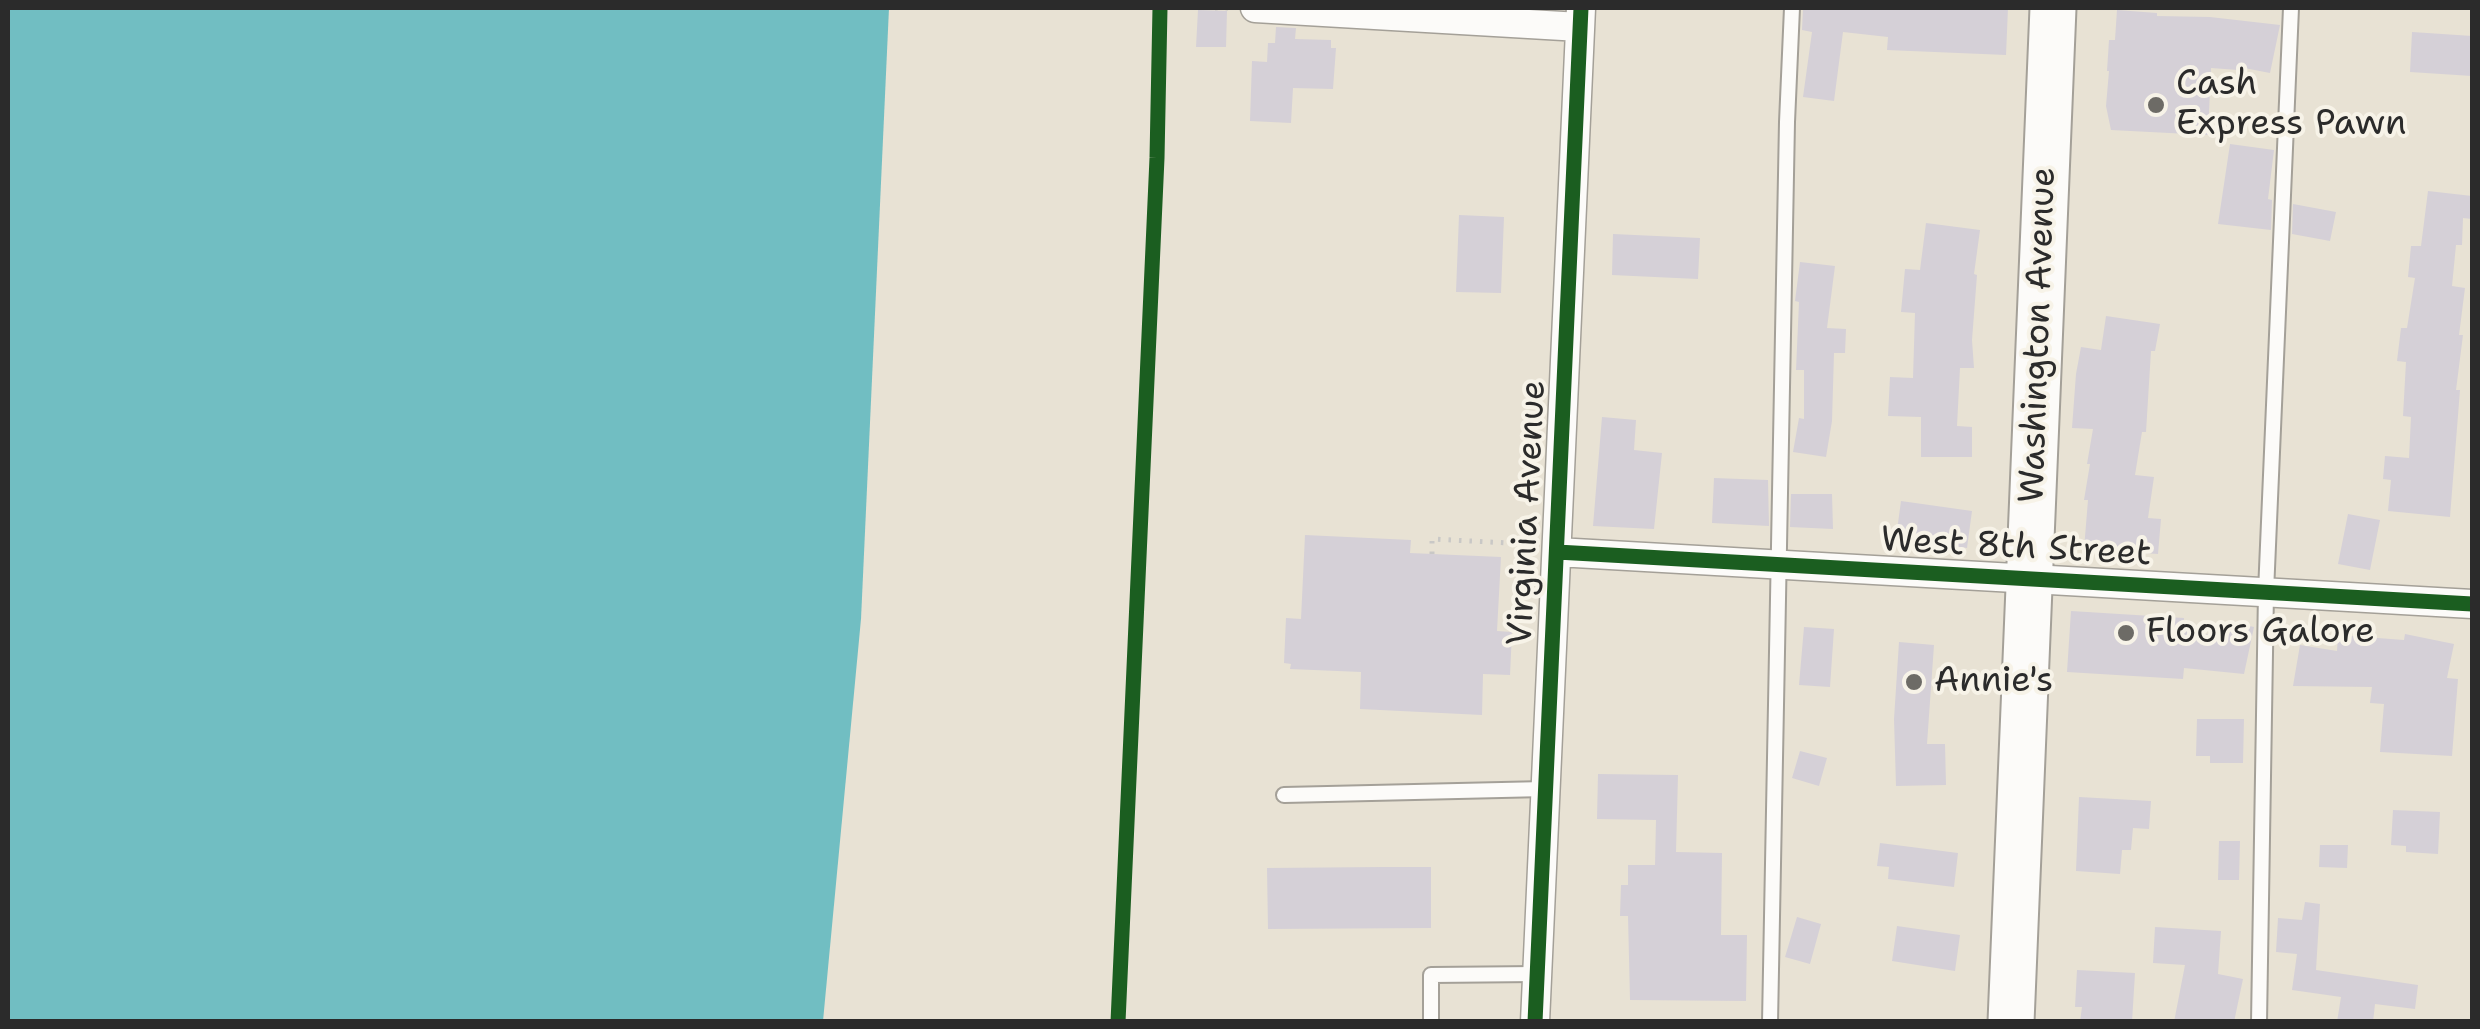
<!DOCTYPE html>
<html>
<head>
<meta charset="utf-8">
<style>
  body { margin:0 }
  #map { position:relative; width:2480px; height:1029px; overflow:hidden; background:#e8e2d4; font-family:"Shantell Sans",sans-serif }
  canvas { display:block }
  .frame { position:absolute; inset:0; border:10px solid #2b2b2b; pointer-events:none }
</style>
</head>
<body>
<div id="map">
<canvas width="2480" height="1029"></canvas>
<div class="frame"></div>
</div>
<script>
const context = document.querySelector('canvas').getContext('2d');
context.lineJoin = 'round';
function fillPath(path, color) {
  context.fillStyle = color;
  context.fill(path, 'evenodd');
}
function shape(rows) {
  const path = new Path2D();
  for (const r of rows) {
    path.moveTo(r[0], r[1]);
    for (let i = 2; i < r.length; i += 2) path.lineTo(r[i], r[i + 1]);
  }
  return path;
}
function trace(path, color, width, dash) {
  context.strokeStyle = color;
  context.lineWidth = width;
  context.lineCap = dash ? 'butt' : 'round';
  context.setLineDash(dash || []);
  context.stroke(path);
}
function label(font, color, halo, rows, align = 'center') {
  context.font = font + ' "Shantell Sans",sans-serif';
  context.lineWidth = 8;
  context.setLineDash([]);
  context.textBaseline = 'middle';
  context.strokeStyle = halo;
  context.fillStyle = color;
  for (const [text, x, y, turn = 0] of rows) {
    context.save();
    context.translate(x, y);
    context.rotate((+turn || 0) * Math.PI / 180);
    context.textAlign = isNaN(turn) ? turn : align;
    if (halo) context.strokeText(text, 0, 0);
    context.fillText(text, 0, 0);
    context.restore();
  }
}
fillPath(shape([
  [8,8,889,8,861,619,823,1021,8,1021]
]), '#71bec2');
fillPath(shape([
  [1803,8,2008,8,2006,55,1887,50,1888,37,1843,32,1834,101,1803,97,1812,32,1802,30],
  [1198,10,1227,11,1226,47,1196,47],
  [2117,10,2157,13,2157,16,2210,17,2280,25,2270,73,2239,67,2238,70,2211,68,2208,135,2111,130,2106,106,2109,71,2107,71,2109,40,2115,40],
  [1276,27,1296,28,1295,39,1331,40,1331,48,1336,48,1333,89,1293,88,1291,123,1250,121,1252,61,1267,62,1268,43,1275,43],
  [2412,32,2472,36,2472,76,2410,72],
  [2230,144,2274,150,2268,199,2272,200,2271,230,2218,224],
  [2428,191,2472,196,2472,219,2463,218,2462,245,2456,245,2452,286,2465,288,2459,335,2463,335,2456,390,2460,390,2450,517,2388,511,2391,480,2383,479,2385,456,2409,458,2411,417,2403,416,2406,362,2397,361,2401,328,2407,328,2415,278,2408,277,2411,246,2421,246],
  [2293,204,2336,212,2330,241,2292,234],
  [1459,215,1504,217,1501,293,1456,292],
  [1926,223,1980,230,1974,274,1977,275,1972,340,1974,368,1960,368,1957,426,1972,427,1972,457,1921,457,1921,417,1888,416,1890,377,1913,378,1915,313,1901,312,1905,269,1920,270],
  [1613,234,1700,238,1698,279,1612,275],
  [1800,262,1835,266,1827,328,1846,329,1845,353,1834,353,1832,421,1826,457,1793,452,1799,418,1804,419,1804,370,1796,370,1799,302,1795,301],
  [2106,316,2160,324,2155,351,2151,351,2146,432,2142,432,2135,475,2154,477,2148,518,2161,519,2158,554,2084,549,2088,500,2084,500,2090,464,2087,464,2093,429,2072,428,2076,374,2081,347,2101,350],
  [1602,417,1636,420,1634,450,1662,453,1654,529,1593,526],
  [1714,478,1768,480,1769,526,1712,523],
  [1791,494,1832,494,1833,529,1790,527],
  [1901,501,1972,511,1967,548,1896,538],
  [2348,514,2380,520,2370,570,2338,564],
  [1305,535,1411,540,1410,553,1501,557,1497,631,1512,632,1510,675,1483,674,1482,715,1360,709,1361,672,1290,669,1291,664,1284,663,1286,618,1301,619],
  [2071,611,2184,618,2183,631,2225,637,2228,621,2254,627,2244,674,2184,668,2183,679,2067,672],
  [1804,627,1834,629,1830,687,1799,685],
  [2405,634,2454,644,2447,678,2458,679,2452,756,2380,752,2384,704,2370,703,2372,687,2293,686,2300,645,2337,651,2338,635,2404,640],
  [1899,642,1934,645,1927,744,1945,744,1946,785,1896,786,1894,719],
  [2197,719,2244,719,2243,763,2210,763,2210,756,2196,756],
  [1800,751,1827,758,1819,786,1792,778],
  [1598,774,1678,775,1676,852,1722,853,1721,935,1747,935,1746,1001,1630,1000,1628,916,1620,916,1621,885,1628,885,1628,865,1655,865,1656,820,1597,819],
  [2079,797,2151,801,2149,829,2133,828,2131,850,2122,850,2120,874,2076,871],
  [2393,810,2440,812,2438,854,2406,852,2406,846,2391,845],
  [2219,841,2240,841,2239,880,2218,880],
  [1880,843,1958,853,1954,887,1888,879,1889,867,1877,866],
  [2320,845,2348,845,2347,868,2319,867],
  [1382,867,1431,867,1431,928,1268,929,1267,868],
  [2305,902,2320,904,2316,970,2418,985,2415,1009,2375,1004,2373,1022,2337,1022,2341,997,2292,990,2297,954,2276,952,2278,918,2302,920],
  [1797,917,1821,924,1810,964,1785,957],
  [1897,926,1960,935,1955,971,1892,961],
  [2155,927,2221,931,2218,974,2243,979,2234,1022,2174,1022,2185,965,2153,963],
  [2077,970,2135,973,2132,1022,2080,1022,2082,1007,2075,1007]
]), '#d5d0d7');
const service = shape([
  [1284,795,1545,789],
  [1431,1022,1431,975,1537,974],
  [1770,1022,1787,122,1792,8],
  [2259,1022,2266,592,2291,8]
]);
const minor = shape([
  [1255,8,1580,27],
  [1557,552,2472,604],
  [1535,1022,1581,8]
]);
const primary = shape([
  [2011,1022,2053,8]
]);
trace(service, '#a4a098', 18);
trace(minor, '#a4a098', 31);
trace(primary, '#a4a098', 49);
trace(shape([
  [1215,8,1228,8],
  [1432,554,1432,539,1528,544],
  [1118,1022,1157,158,1160,8]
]), '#c9c8c6', 5, [2.5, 8]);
trace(service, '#fcfbf9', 14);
trace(minor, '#fcfbf9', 28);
trace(primary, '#fcfbf9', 45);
trace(shape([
  [1557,552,2472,604],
  [1118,1022,1157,158,1160,8],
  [1535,1022,1581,8]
]), '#1b5e20', 15);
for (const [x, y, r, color] of [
  [2156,105,10,"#6d6b66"],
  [2126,633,10,"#6d6b66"],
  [1914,682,10,"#6d6b66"]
]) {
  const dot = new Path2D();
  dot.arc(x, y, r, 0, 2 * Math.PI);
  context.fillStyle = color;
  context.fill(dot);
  trace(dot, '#f7f3e8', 4);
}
label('35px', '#2b2b2b', '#f7f3e8', [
  ["Cash",2176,85],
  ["Express Pawn",2176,125],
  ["Floors Galore",2146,633],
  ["Annie's",1934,682]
], 'left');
label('35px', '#2b2b2b', '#f7f3e8', [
  ["Washington Avenue",2039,335,-88],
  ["Virginia Avenue",1528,513,-87],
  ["West 8th Street",2016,548,3]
]);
</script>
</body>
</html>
